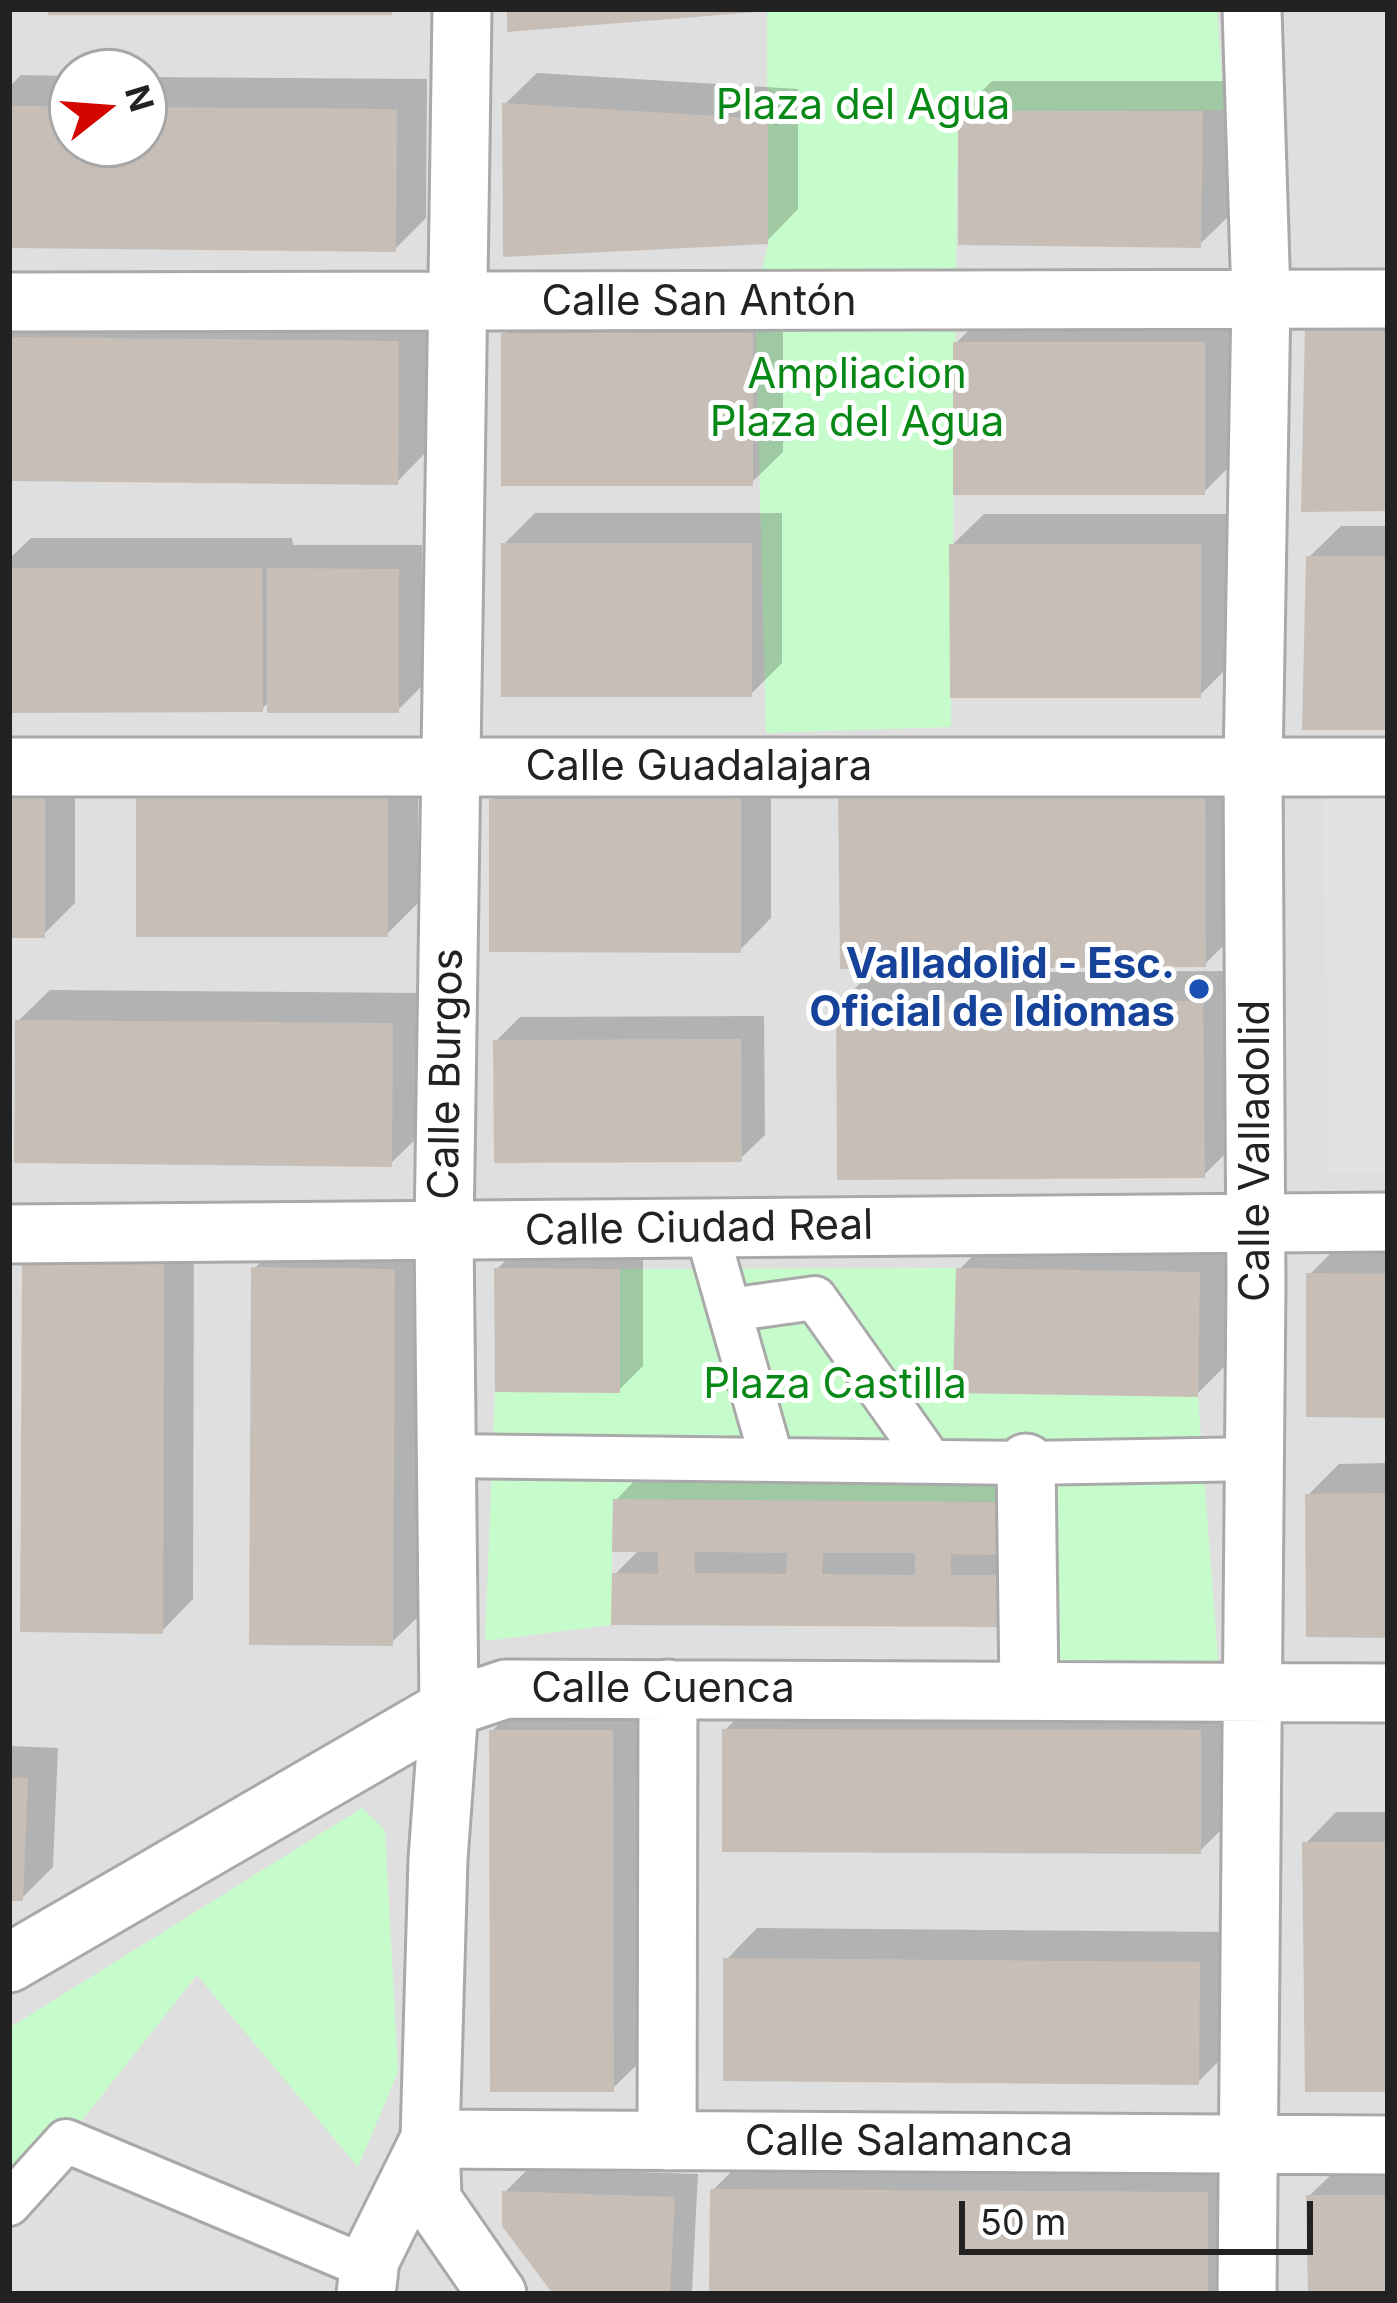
<!DOCTYPE html>
<html>
<head>
<meta charset="utf-8">
<style>
  body { margin:0 }
  #map { position:relative; width:1397px; height:2303px; overflow:hidden; background:#f2efe8; font-family:Inter,sans-serif }
  canvas { display:block }
  .frame { position:absolute; inset:0; border:12px solid #222; pointer-events:none }
  .north { position:absolute; left:48px; top:48px; width:120px; height:120px; box-sizing:border-box; background:#fff; border:3px solid #a7a7a7; border-radius:50%; rotate:73deg; font-size:33px; font-weight:700; line-height:48px; text-align:center; color:#222 }
  .north::after { content:''; display:block; margin:auto; width:42px; height:54px; background:#d30600; clip-path:polygon(50% 0,100% 100%,50% 72%,0 100%) }
  .scale { position:absolute; left:959px; top:2201px; width:354px; height:54px; box-sizing:border-box; border:6px solid #222; border-top:0; padding-left:15px; font-size:36px; line-height:42px; white-space:nowrap; color:#222; -webkit-text-stroke:9px #fff; paint-order:stroke }
</style>
</head>
<body>
<div id="map">
<canvas width="1397" height="2303"></canvas>
<div class="frame"></div>
<div class="north">N</div>
<div class="scale">50 m</div>
</div>
<script>
const context = document.querySelector('canvas').getContext('2d');
context.lineJoin = 'round';
function fillPath(path, color) {
  context.fillStyle = color;
  context.fill(path, 'evenodd');
}
function shape(rows) {
  const path = new Path2D();
  for (const r of rows) {
    path.moveTo(r[0], r[1]);
    for (let i = 2; i < r.length; i += 2) path.lineTo(r[i], r[i + 1]);
  }
  return path;
}
function trace(path, color, width, dash) {
  context.strokeStyle = color;
  context.lineWidth = width;
  context.lineCap = dash ? 'butt' : 'round';
  context.setLineDash(dash || []);
  context.stroke(path);
}
function label(font, color, halo, rows, align = 'center') {
  context.font = font + ' Inter,sans-serif';
  context.lineWidth = 10;
  context.setLineDash([]);
  context.textBaseline = 'middle';
  context.strokeStyle = halo;
  context.fillStyle = color;
  for (const [text, x, y, turn = 0] of rows) {
    context.save();
    context.translate(x, y);
    context.rotate((+turn || 0) * Math.PI / 180);
    context.textAlign = isNaN(turn) ? turn : align;
    if (halo) context.strokeText(text, 0, 0);
    context.fillText(text, 0, 0);
    context.restore();
  }
}
fillPath(shape([
  [9,9,1388,9,1388,2294,9,2294],
  [72,72,144,72,144,144,72,144]
]), '#e0dfdf');
fillPath(shape([
  [767,9,1217,9,1224,110,958,111,951,727,766,733,755,302,768,244],
  [956,1268,953,1393,1198,1397,1219,1672,1042,1673,1052,1502,613,1499,611,1625,485,1641,495,1392,620,1393,620,1269],
  [362,1808,385,1830,398,2072,358,2167,197,1975,46,2166,9,2206,9,2028]
]), '#c6fccb');
fillPath(shape([
  [1388,789,1388,1173,1329,1173,1324,790]
]), '#e2e2e2');
fillPath(shape([
  [537,73,798,89,798,209,767,241,505,104],
  [21,75,72,76,72,144,144,144,144,77,427,79,426,218,395,249,9,245,9,87],
  [992,81,1233,81,1231,214,1199,245,961,112],
  [535,303,783,303,783,452,751,483,504,334],
  [429,311,428,450,397,482,9,478,9,324],
  [987,312,1235,312,1235,461,1204,492,956,343],
  [535,513,782,513,782,663,751,694,504,544],
  [984,514,1231,514,1231,664,1200,695,952,545],
  [1341,526,1388,526,1388,727,1309,557],
  [31,538,292,538,293,545,422,545,422,686,398,710,270,701,262,709,9,710,9,559],
  [418,754,418,903,387,934,139,785],
  [1235,761,1236,933,1205,964,842,966],
  [9,762,75,762,75,903,43,935,9,935],
  [771,768,771,918,740,950,492,800,523,769],
  [1234,971,1235,1144,1204,1175,839,1005,870,973],
  [50,990,423,993,422,1133,390,1164,18,1021],
  [764,1016,765,1135,740,1159,496,1041,520,1017],
  [56,1226,194,1227,193,1599,162,1631],
  [285,1237,425,1239,423,1612,391,1643,254,1269],
  [990,1238,1230,1242,1228,1363,1197,1394,959,1270],
  [1341,1243,1388,1244,1388,1415,1309,1275],
  [521,1245,643,1245,643,1366,619,1390,497,1269],
  [1388,1463,1388,1635,1308,1495,1339,1464],
  [640,1475,1022,1479,1021,1527,996,1552,1021,1552,1020,1599,996,1624,615,1574,640,1549,616,1500],
  [756,1699,1231,1700,1231,1820,1200,1851,725,1730],
  [523,1700,643,1700,644,2058,612,2089,492,1731],
  [9,1746,58,1748,53,1867,22,1898,9,1898],
  [1336,1812,1388,1812,1388,2089,1305,1844],
  [757,1928,1230,1932,1229,2051,1198,2082,726,1960],
  [744,2159,1238,2162,1223,2294,712,2294,713,2190],
  [529,2168,698,2174,692,2292,556,2294,505,2192],
  [1334,2172,1388,2172,1388,2294,1310,2294,1309,2196]
]), '#0003');
fillPath(shape([
  [48,9,392,9,392,15,48,15],
  [507,9,758,9,758,12,507,32],
  [502,103,768,119,768,244,503,257],
  [9,106,72,106,72,144,144,144,144,107,397,109,396,252,9,248],
  [958,111,1203,111,1201,248,958,245],
  [1305,326,1388,326,1388,511,1301,512],
  [501,333,753,333,753,486,501,486],
  [9,337,399,341,398,485,9,481],
  [953,342,1205,342,1205,495,953,495],
  [501,543,752,543,752,697,501,697],
  [949,544,1201,544,1201,698,950,698],
  [1306,556,1388,556,1388,730,1302,730],
  [9,568,262,568,263,712,9,713],
  [267,568,399,569,399,713,267,713],
  [136,784,388,784,388,937,136,937],
  [1205,791,1206,967,840,969,838,793],
  [9,792,45,792,45,938,9,938],
  [741,798,741,953,489,952,489,799],
  [1203,1001,1205,1178,837,1180,836,1003],
  [15,1020,393,1023,392,1167,14,1163],
  [741,1039,742,1162,494,1163,493,1040],
  [22,1256,164,1257,163,1634,20,1632],
  [251,1267,395,1269,393,1646,249,1645],
  [494,1268,620,1269,620,1393,495,1392],
  [956,1268,1200,1272,1198,1397,953,1393],
  [1306,1273,1388,1274,1388,1418,1306,1417],
  [1388,1493,1388,1638,1306,1637,1305,1494],
  [613,1499,998,1502,998,1555,951,1554,951,1575,998,1575,997,1627,611,1625,612,1573,658,1574,658,1552,612,1552],
  [695,1552,787,1553,786,1574,695,1573],
  [823,1553,915,1553,915,1575,822,1574],
  [722,1729,1201,1730,1201,1854,722,1852],
  [489,1730,613,1730,614,2092,490,2092],
  [9,1777,28,1778,23,1901,9,1901],
  [1302,1842,1388,1842,1388,2092,1305,2092],
  [723,1958,1200,1962,1199,2085,723,2081],
  [710,2189,1208,2192,1208,2294,709,2294],
  [502,2191,675,2197,670,2294,553,2294,502,2226],
  [1306,2195,1388,2195,1388,2294,1308,2294]
]), '#c7bfb7');
const pedestrian = shape([
  [706,1229,772,1460],
  [729,1310,815,1298,931,1462],
  [445,1456,1026,1463,1255,1459],
  [9,2204,66,2141,369,2268]
]);
const minor = shape([
  [462,9,444,1232,449,1708,438,1859,430,2139,432,2200,497,2294],
  [9,302,1388,299],
  [9,767,1388,767],
  [9,1234,1388,1222],
  [1026,1463,1029,1691],
  [9,1963,449,1708,506,1689,1388,1693],
  [430,2139,1388,2145],
  [667,2141,668,1689],
  [366,2294,370,2260,428,2143],
  [1247,2294,1256,1284,1253,767,1261,298,1252,9]
]);
trace(pedestrian, '#a9a9a9', 48);
trace(minor, '#a9a9a9', 63);
trace(pedestrian, '#fff', 42);
trace(minor, '#fff', 57);
for (const [x, y, r, color] of [
  [1199,989,12,"#1a4fb4"]
]) {
  const dot = new Path2D();
  dot.arc(x, y, r, 0, 2 * Math.PI);
  context.fillStyle = color;
  context.fill(dot);
  trace(dot, '#fff', 4.5);
}
label('42px', '#088816', '#fff', [
  ["Plaza del Agua",863,106],
  ["Ampliacion",857,375],
  ["Plaza del Agua",857,423],
  ["Plaza Castilla",835,1385]
]);
label('42px', '#222', '#fff', [
  ["Calle San Antón",699,302],
  ["Calle Guadalajara",699,767],
  ["Calle Burgos",447,1074,-89],
  ["Calle Valladolid",1256,1151,-90],
  ["Calle Ciudad Real",699,1229,-1],
  ["Calle Cuenca",663,1689],
  ["Calle Salamanca",909,2142]
]);
label('bold 42px', '#164399', '#fff', [
  ["Valladolid - Esc.",1175,965],
  ["Oficial de Idiomas",1175,1013]
], 'right');
</script>
</body>
</html>
